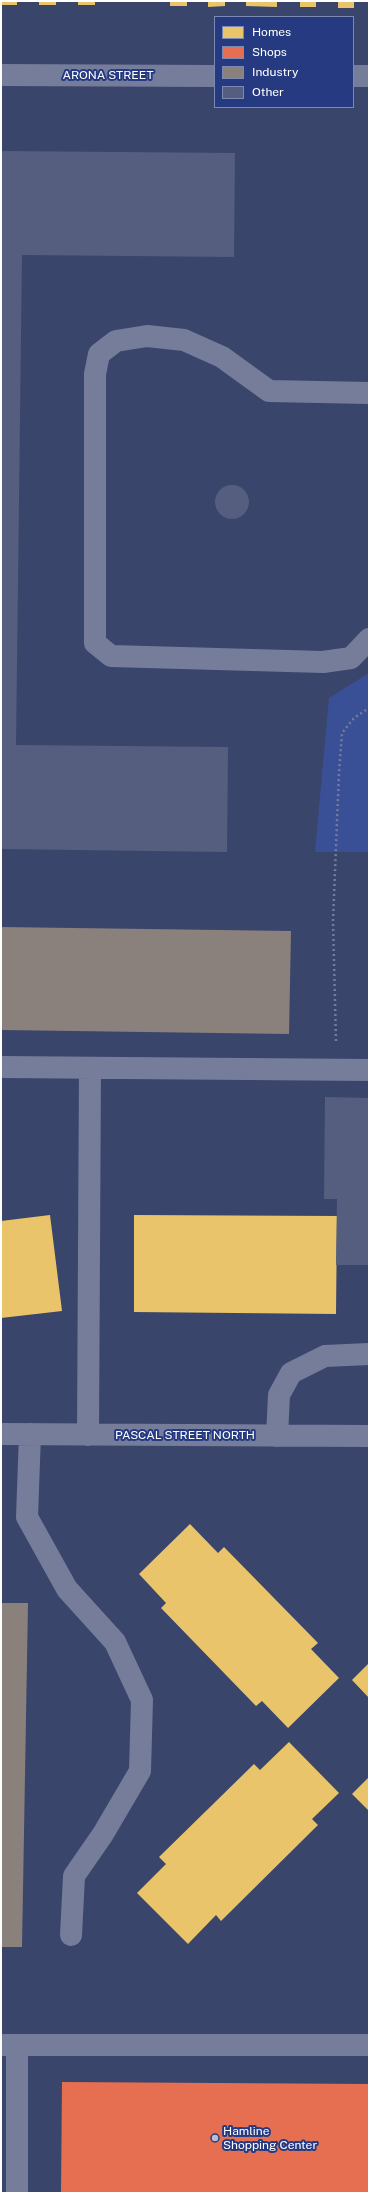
<!DOCTYPE html>
<html>
<head>
<meta charset="utf-8">
<style>
  body { margin:0 }
  #map { position:relative; width:370px; height:2194px; overflow:hidden; background:#3a456c; font-family:"Public Sans",sans-serif }
  canvas { display:block }
  .frame { position:absolute; inset:0; border:2px solid #fff; pointer-events:none }
  .legend { position:absolute; left:214px; top:16px; width:140px; height:92px; box-sizing:border-box; background:#253a81; border:1px solid #7c89b3; margin:0; padding:5px 7px; list-style:none; font-size:12px; color:#fff }
  .legend li { display:flex; align-items:center; gap:8px; height:20px }
  .legend b { width:20px; border:1px solid #7c89b3 }
</style>
</head>
<body>
<div id="map">
<canvas width="370" height="2194"></canvas>
<div class="frame"></div>
<ul class="legend">
<li><b style="height:11px;background:#e9c46a"></b>Homes</li>
<li><b style="height:11px;background:#e76f51"></b>Shops</li>
<li><b style="height:11px;background:#8a817c"></b>Industry</li>
<li><b style="height:11px;background:#555e7e"></b>Other</li>
</ul>
</div>
<script>
const context = document.querySelector('canvas').getContext('2d');
context.lineJoin = 'round';
function fillPath(path, color) {
  context.fillStyle = color;
  context.fill(path, 'evenodd');
}
function shape(rows) {
  const path = new Path2D();
  for (const r of rows) {
    if (r.length === 3) {
      path.moveTo(r[0] + r[2], r[1]);
      path.arc(r[0], r[1], r[2], 0, 2 * Math.PI);
      continue;
    }
    path.moveTo(r[0], r[1]);
    for (let i = 2; i < r.length; i += 2) path.lineTo(r[i], r[i + 1]);
  }
  return path;
}
function trace(path, color, width, dash) {
  context.strokeStyle = color;
  context.lineWidth = width;
  context.lineCap = dash ? 'butt' : 'round';
  context.setLineDash(dash || []);
  context.stroke(path);
}
function label(font, color, halo, rows, align = 'center') {
  context.font = font + ' "Public Sans",sans-serif';
  context.lineWidth = 4;
  context.setLineDash([]);
  context.textBaseline = 'middle';
  context.strokeStyle = halo;
  context.fillStyle = color;
  for (const [text, x, y, turn = 0] of rows) {
    context.save();
    context.translate(x, y);
    context.rotate((+turn || 0) * Math.PI / 180);
    context.textAlign = isNaN(turn) ? turn : align;
    if (halo) context.strokeText(text, 0, 0);
    context.fillText(text, 0, 0);
    context.restore();
  }
}
fillPath(shape([
  [369,673,369,852,315,852,329,698]
]), '#395097');
fillPath(shape([
  [1,1,17,1,17,5,1,5],
  [39,1,56,1,56,5,39,5],
  [78,1,95,1,95,5,78,5],
  [170,1,187,1,187,6,170,6],
  [208,1,225,1,225,6,208,7],
  [246,1,277,1,277,7,246,6],
  [300,1,316,1,316,7,300,7],
  [338,1,354,1,354,8,338,8],
  [50,1215,62,1311,1,1318,1,1221],
  [134,1215,337,1216,336,1314,134,1312],
  [190,1524,218,1553,224,1547,318,1643,311,1649,339,1678,288,1728,262,1701,256,1706,161,1608,166,1603,139,1574],
  [369,1663,369,1698,352,1680],
  [289,1742,339,1793,312,1819,318,1825,221,1921,216,1915,188,1944,137,1893,166,1864,159,1857,254,1764,260,1770],
  [369,1777,369,1811,352,1794]
]), '#e9c46a');
fillPath(shape([
  [62,2082,369,2084,369,2193,61,2193]
]), '#e76f51');
fillPath(shape([
  [1,927,291,931,289,1034,1,1030],
  [1,1603,28,1603,22,1947,1,1947]
]), '#8a817c');
fillPath(shape([
  [1,151,235,153,234,257,22,255,16,745,228,747,227,852,1,849],
  [232,502,17],
  [325,1097,369,1098,369,1265,336,1265,337,1199,324,1199]
]), '#555e7e');
trace(shape([
  [336,1041,333,921,339,773,342,733,354,718,369,708]
]), '#767d9a', 2.5, [2, 3]);
trace(shape([
  [1,75,215,76],
  [353,76,369,76],
  [369,393,269,391,222,357,184,340,147,336,116,341,99,354,95,374,95,643,111,656,323,662,351,658,369,639],
  [1,1067,369,1070],
  [1,1434,369,1436],
  [30,1434,27,1517,67,1589,115,1642,142,1700,140,1771,103,1834,74,1876,71,1935],
  [88,1435,90,1068],
  [277,1436,279,1395,291,1373,325,1356,369,1354],
  [1,2045,369,2045],
  [17,2193,17,2045]
]), '#767d9a', 22);
for (const [x, y, r, color] of [
  [215,2138,4,"#babecc"]
]) {
  const dot = new Path2D();
  dot.arc(x, y, r, 0, 2 * Math.PI);
  context.fillStyle = color;
  context.fill(dot);
  trace(dot, '#253a81', 1.5);
}
label('12px', '#fff', '#253a81', [
  ["ARONA STREET",108,75],
  ["PASCAL STREET NORTH",185,1435]
]);
label('12px', '#fff', '#253a81', [
  ["Hamline",223,2131],
  ["Shopping Center",223,2145]
], 'left');
</script>
</body>
</html>
